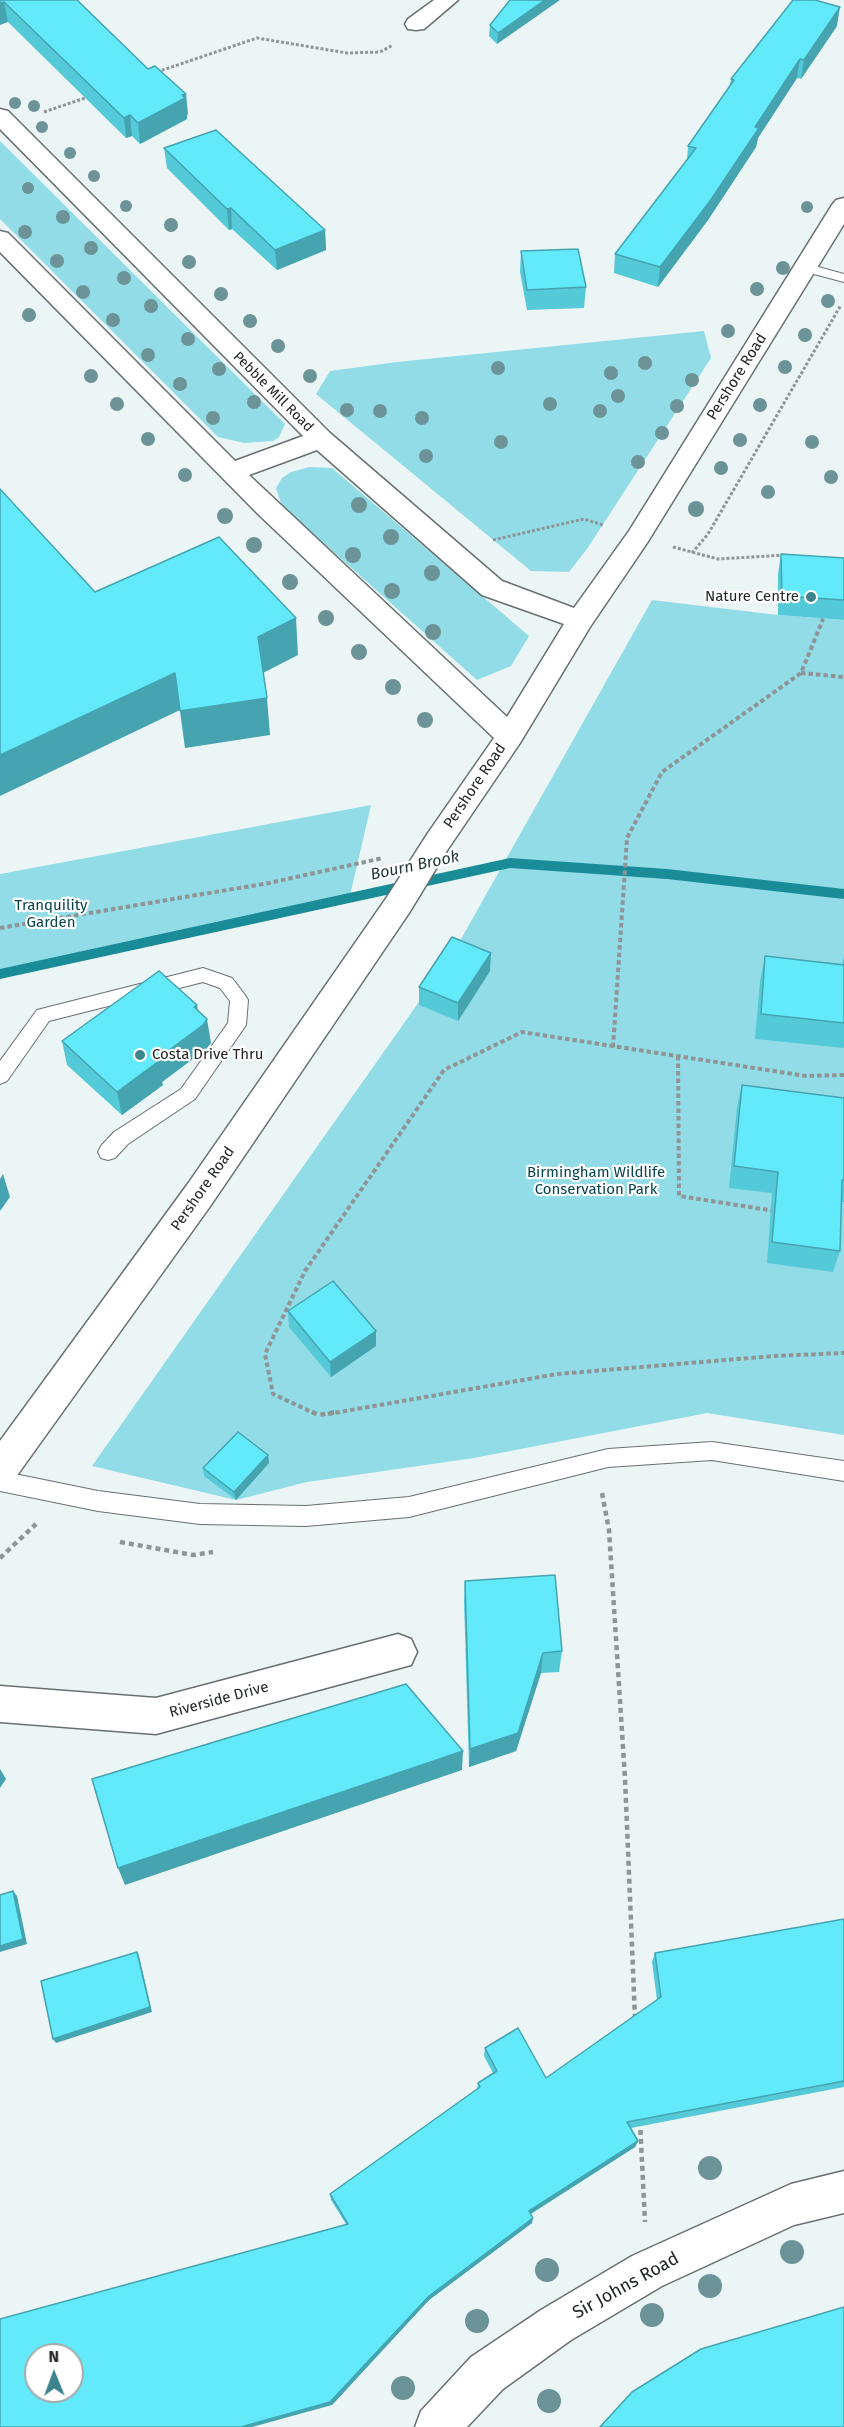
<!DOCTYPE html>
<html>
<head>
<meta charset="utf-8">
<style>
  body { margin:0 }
  #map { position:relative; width:844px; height:2427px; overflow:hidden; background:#ecf5f6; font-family:"Fira Sans",sans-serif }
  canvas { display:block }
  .north { position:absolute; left:24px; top:2343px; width:60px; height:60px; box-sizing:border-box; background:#fff; border:2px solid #a7a9a9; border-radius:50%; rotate:359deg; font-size:16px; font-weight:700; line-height:24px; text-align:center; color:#242727 }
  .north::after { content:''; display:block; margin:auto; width:21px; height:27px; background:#3c838c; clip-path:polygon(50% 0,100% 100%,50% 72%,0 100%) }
</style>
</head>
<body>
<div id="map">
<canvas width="844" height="2427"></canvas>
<div class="north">N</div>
</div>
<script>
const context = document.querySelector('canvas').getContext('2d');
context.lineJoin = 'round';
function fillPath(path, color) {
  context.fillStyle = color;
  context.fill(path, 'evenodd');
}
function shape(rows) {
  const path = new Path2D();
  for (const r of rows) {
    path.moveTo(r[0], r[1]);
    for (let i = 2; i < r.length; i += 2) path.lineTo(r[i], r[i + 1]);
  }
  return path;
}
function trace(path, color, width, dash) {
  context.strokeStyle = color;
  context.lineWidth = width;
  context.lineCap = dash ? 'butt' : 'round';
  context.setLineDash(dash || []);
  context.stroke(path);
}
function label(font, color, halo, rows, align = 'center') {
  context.font = font + ' "Fira Sans",sans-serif';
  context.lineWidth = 4.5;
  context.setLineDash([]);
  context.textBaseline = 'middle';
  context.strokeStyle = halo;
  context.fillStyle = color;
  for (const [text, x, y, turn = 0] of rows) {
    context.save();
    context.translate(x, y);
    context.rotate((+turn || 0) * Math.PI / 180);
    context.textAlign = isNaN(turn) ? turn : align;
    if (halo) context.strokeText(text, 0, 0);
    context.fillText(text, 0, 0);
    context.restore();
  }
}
fillPath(shape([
  [0,141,285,424,279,437,273,441,244,443,218,437,0,219],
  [704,331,711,358,587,549,569,572,531,571,316,394,330,371,397,362],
  [309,467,332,468,529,636,511,666,477,680,282,506,276,488,282,478,291,472],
  [652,600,778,615,844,620,844,1435,707,1413,474,1458,307,1482,236,1500,92,1466,452,955],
  [371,805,349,900,0,975,0,874]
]), '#91dce6');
fillPath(shape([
  [510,858,667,869,844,889,844,899,667,879,510,868,0,979,0,969,510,858]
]), '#1a8c98');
const service = shape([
  [804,263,844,274,844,282,799,270,797,267,799,264,804,263],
  [203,968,232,978,245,995,248,1000,246,1025,195,1099,128,1144,115,1158,108,1160,101,1158,98,1152,101,1146,114,1132,181,1089,228,1023,230,1001,220,988,203,982,49,1021,7,1081,0,1084,0,1061,37,1010,203,968],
  [712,1442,844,1461,844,1481,712,1460,608,1467,409,1517,306,1526,200,1524,98,1511,0,1491,0,1471,98,1491,200,1504,306,1506,409,1497,608,1449,712,1442]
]);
const minor = shape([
  [434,0,458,0,424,29,416,30,408,29,405,24,408,19,434,0],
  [398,1634,411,1639,417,1652,411,1665,156,1734,0,1722,0,1686,156,1698,398,1634],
  [844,2171,844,2213,794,2225,662,2286,571,2340,503,2389,467,2427,415,2427,421,2411,471,2357,541,2310,632,2256,791,2184,844,2171]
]);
const primary = shape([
  [0,109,8,111,330,433,502,581,574,608,629,531,832,205,836,200,844,198,844,224,647,543,590,627,520,743,448,849,409,913,211,1205,13,1481,0,1486,0,1441,187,1185,387,897,428,833,494,738,258,514,0,252,0,231,8,233,235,461,303,436,0,129,0,109],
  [317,450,482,595,564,624,507,717,249,475,317,450]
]);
trace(service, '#686f70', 2);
trace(minor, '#686f70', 3);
trace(primary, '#686f70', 3);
trace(shape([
  [157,72,257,38,347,53,380,52,393,45],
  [44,112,88,97],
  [493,540,584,519,603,525],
  [673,547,718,559,786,555],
  [692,553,708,534,841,305],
  [822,621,823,618]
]), '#8f9596', 3, [3, 2]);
trace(shape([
  [801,673,844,677],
  [0,928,269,883,383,858],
  [613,1047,627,838,662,772,801,673,823,619],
  [678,1056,679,1196,775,1211],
  [316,1414,273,1394,265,1354,305,1271,444,1070,522,1032,806,1076,844,1075],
  [328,1414,557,1374,774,1356,844,1353]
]), '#8f9596', 4, [4.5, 3]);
trace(shape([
  [312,1412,319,1415,336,1412],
  [602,1493,609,1530,625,1778,635,2018],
  [120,1542,193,1555,213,1552],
  [0,1558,36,1524],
  [640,2121,645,2222]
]), '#8f9596', 4.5, [5, 4]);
fillPath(service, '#fff');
fillPath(minor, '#fff');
fillPath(primary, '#fff');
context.fillStyle = '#6c9498';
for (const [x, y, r] of [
  [15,103,6],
  [34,106,6],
  [42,127,6],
  [70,153,6],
  [94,176,6],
  [28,188,6],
  [126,206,6],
  [807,207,6],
  [63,217,7],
  [171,225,7],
  [25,232,7],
  [91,248,7],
  [57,261,7],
  [189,262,7],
  [783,268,7],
  [124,278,7],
  [757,289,7],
  [83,292,7],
  [221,294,7],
  [828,301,7],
  [151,306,7],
  [29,315,7],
  [113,320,7],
  [250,321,7],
  [728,331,7],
  [805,335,7],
  [188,339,7],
  [278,346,7],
  [148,355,7],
  [645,363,7],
  [785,367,7],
  [498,368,7],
  [219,369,7],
  [611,373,7],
  [91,376,7],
  [310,376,7],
  [692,380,7],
  [180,384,7],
  [618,396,7],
  [254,402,7],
  [117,404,7],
  [550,404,7],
  [760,405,7],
  [677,406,7],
  [347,410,7],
  [380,411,7],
  [600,411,7],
  [213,418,7],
  [422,418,7],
  [662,433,7],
  [148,439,7],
  [740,440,7],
  [501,442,7],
  [812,442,7],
  [426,456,7],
  [638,462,7],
  [721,468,7],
  [185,475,7],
  [831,477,7],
  [768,492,7],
  [359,505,8],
  [696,509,8],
  [225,516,8],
  [391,537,8],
  [254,545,8],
  [353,555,8],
  [432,573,8],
  [290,582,8],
  [392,591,8],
  [326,618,8],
  [433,632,8],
  [359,652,8],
  [393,687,8],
  [425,720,8],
  [710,2168,12],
  [792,2252,12],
  [547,2270,12],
  [710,2286,12],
  [652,2315,12],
  [477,2321,12],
  [403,2388,12],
  [549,2401,12]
]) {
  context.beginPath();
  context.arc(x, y, r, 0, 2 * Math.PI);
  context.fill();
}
fillPath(shape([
  [0,0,77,0,188,114,187,115,187,119,140,144,132,136,126,138,8,22],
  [510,0,497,44,489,36,490,25],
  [837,26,801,79,797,78,758,138,756,147,708,220,658,287,614,273,615,254,687,160,688,146,730,86,731,79],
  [164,148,325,230,326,250,277,270,232,229,229,230,167,168],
  [521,251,586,287,584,308,527,310,520,272],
  [781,554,844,558,844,620,778,615,778,574],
  [765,956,842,964,844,956,844,1048,755,1039,760,981],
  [490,971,458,1021,419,1005,419,987],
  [197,1005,198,1011,211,1043,206,1049,162,1082,163,1085,122,1115,67,1065,62,1041],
  [742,1085,844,1098,844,1202,841,1202,840,1251,833,1272,767,1263,772,1193,729,1188,737,1107],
  [288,1311,376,1331,376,1346,331,1377,289,1327],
  [268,1455,269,1463,236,1500,204,1476,203,1468],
  [465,1581,562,1651,559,1672,541,1673,516,1751,469,1767,464,1602],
  [844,1919,844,2087,631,2128,638,2141,635,2147,531,2214,532,2223,429,2300,332,2405,346,2224,331,2200,330,2194,477,2089,478,2083,493,2073,484,2056,485,2048,546,2078,657,2000,652,1962,655,1953],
  [632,2392,844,2427,599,2427]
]), '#54c9d8');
fillPath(shape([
  [545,0,560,0,497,44,498,33],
  [4,2,8,22,0,25,0,3],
  [840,7,837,26,801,79,804,60],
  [800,59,797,78,758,138,756,147,708,220,658,287,660,267],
  [186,94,188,114,187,115,187,119,140,144,138,123,182,95],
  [130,115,132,136,126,138,124,118],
  [231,208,232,229,229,230,227,209],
  [325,230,326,250,277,270,275,250],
  [296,618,298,655,261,674,258,637],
  [175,673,180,710,0,796,0,755],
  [267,698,270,735,185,748,180,711],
  [491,953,490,971,458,1021,458,1003],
  [197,1005,200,1027,207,1019,211,1043,206,1049,162,1082,163,1085,122,1115,117,1092,157,1059,194,1007],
  [3,1174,10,1197,0,1211,0,1179],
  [376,1331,376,1346,331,1377,330,1362],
  [268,1455,269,1463,236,1500,234,1492],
  [543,1653,541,1673,516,1751,469,1767,470,1749],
  [463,1751,462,1770,125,1885,118,1868],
  [0,1769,6,1779,0,1788],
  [13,1891,17,1896,27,1944,0,1952,0,1946],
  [137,1952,139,1956,152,2012,56,2043,53,2039],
  [638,2141,635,2147,527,2216,529,2211],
  [533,2218,532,2223,429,2300,332,2405,252,2427,241,2427,429,2296]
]), '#45a4b0');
const building = shape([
  [0,0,77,0,148,69,155,66,186,94,182,95,185,98,138,123,130,115,124,118,4,2,0,3,0,0],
  [510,0,545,0,498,33,490,25,510,0],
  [793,0,815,0,840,7,804,60,800,59,755,127,759,128,710,201,660,267,615,254,696,148,688,146,734,80,731,79,793,0],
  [216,130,325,230,275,250,231,208,227,209,164,148,216,130],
  [578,249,586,287,527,290,521,251,578,249],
  [0,489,95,592,219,537,296,618,258,637,267,698,180,711,175,673,0,755,0,489],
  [781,554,844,558,844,600,782,596,781,554],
  [452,937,491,953,458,1003,419,987,452,937],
  [765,956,844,965,844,1023,761,1014,765,956],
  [159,971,197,1005,194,1007,207,1019,203,1025,157,1059,159,1061,117,1092,62,1041,159,971],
  [742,1085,844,1098,844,1180,842,1180,840,1251,772,1242,778,1172,734,1166,742,1085],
  [333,1281,376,1331,330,1362,288,1311,333,1281],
  [238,1432,268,1455,234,1492,203,1468,238,1432],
  [555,1575,562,1651,543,1653,518,1733,470,1749,465,1581,555,1575],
  [406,1684,463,1751,118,1868,92,1779,406,1684],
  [13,1891,23,1939,0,1946,0,1895,13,1891],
  [844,1919,844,2081,627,2122,638,2141,529,2211,533,2218,429,2296,330,2402,241,2427,0,2427,0,2319,348,2224,330,2194,480,2087,478,2083,497,2071,485,2048,518,2028,546,2078,661,1997,655,1953,844,1919],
  [36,2355,72,2355,72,2391,36,2391,36,2355],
  [137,1952,150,2007,53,2039,41,1981,137,1952],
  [844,2307,844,2427,600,2427,632,2392,701,2349,844,2307]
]);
fillPath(building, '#62eafb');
trace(building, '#45a4b0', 1.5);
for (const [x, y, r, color] of [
  [811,597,6,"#3c838c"],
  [140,1055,6,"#3c838c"]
]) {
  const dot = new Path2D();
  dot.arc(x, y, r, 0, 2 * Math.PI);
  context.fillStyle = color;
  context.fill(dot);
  trace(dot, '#fff', 2);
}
label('14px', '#242727', '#fff', [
  ["Pebble Mill Road",273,392,45]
]);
label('15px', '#242727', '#fff', [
  ["Pershore Road",737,377,-58],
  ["Pershore Road",475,786,-56],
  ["Pershore Road",203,1189,-55],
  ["Riverside Drive",219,1700,-15]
]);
label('15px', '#242727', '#fff', [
  ["Nature Centre",799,597],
  ["Costa Drive Thru",152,1055,"left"]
], 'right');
label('15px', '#04454c', '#fff', [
  ["Tranquility",51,906],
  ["Garden",51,923],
  ["Birmingham Wildlife",596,1173],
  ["Conservation Park",596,1190]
]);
label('italic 16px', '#1d3538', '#fff', [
  ["Bourn Brook",415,866,-12]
]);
label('18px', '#242727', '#fff', [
  ["Sir Johns Road",626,2286,-29]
]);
</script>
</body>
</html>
